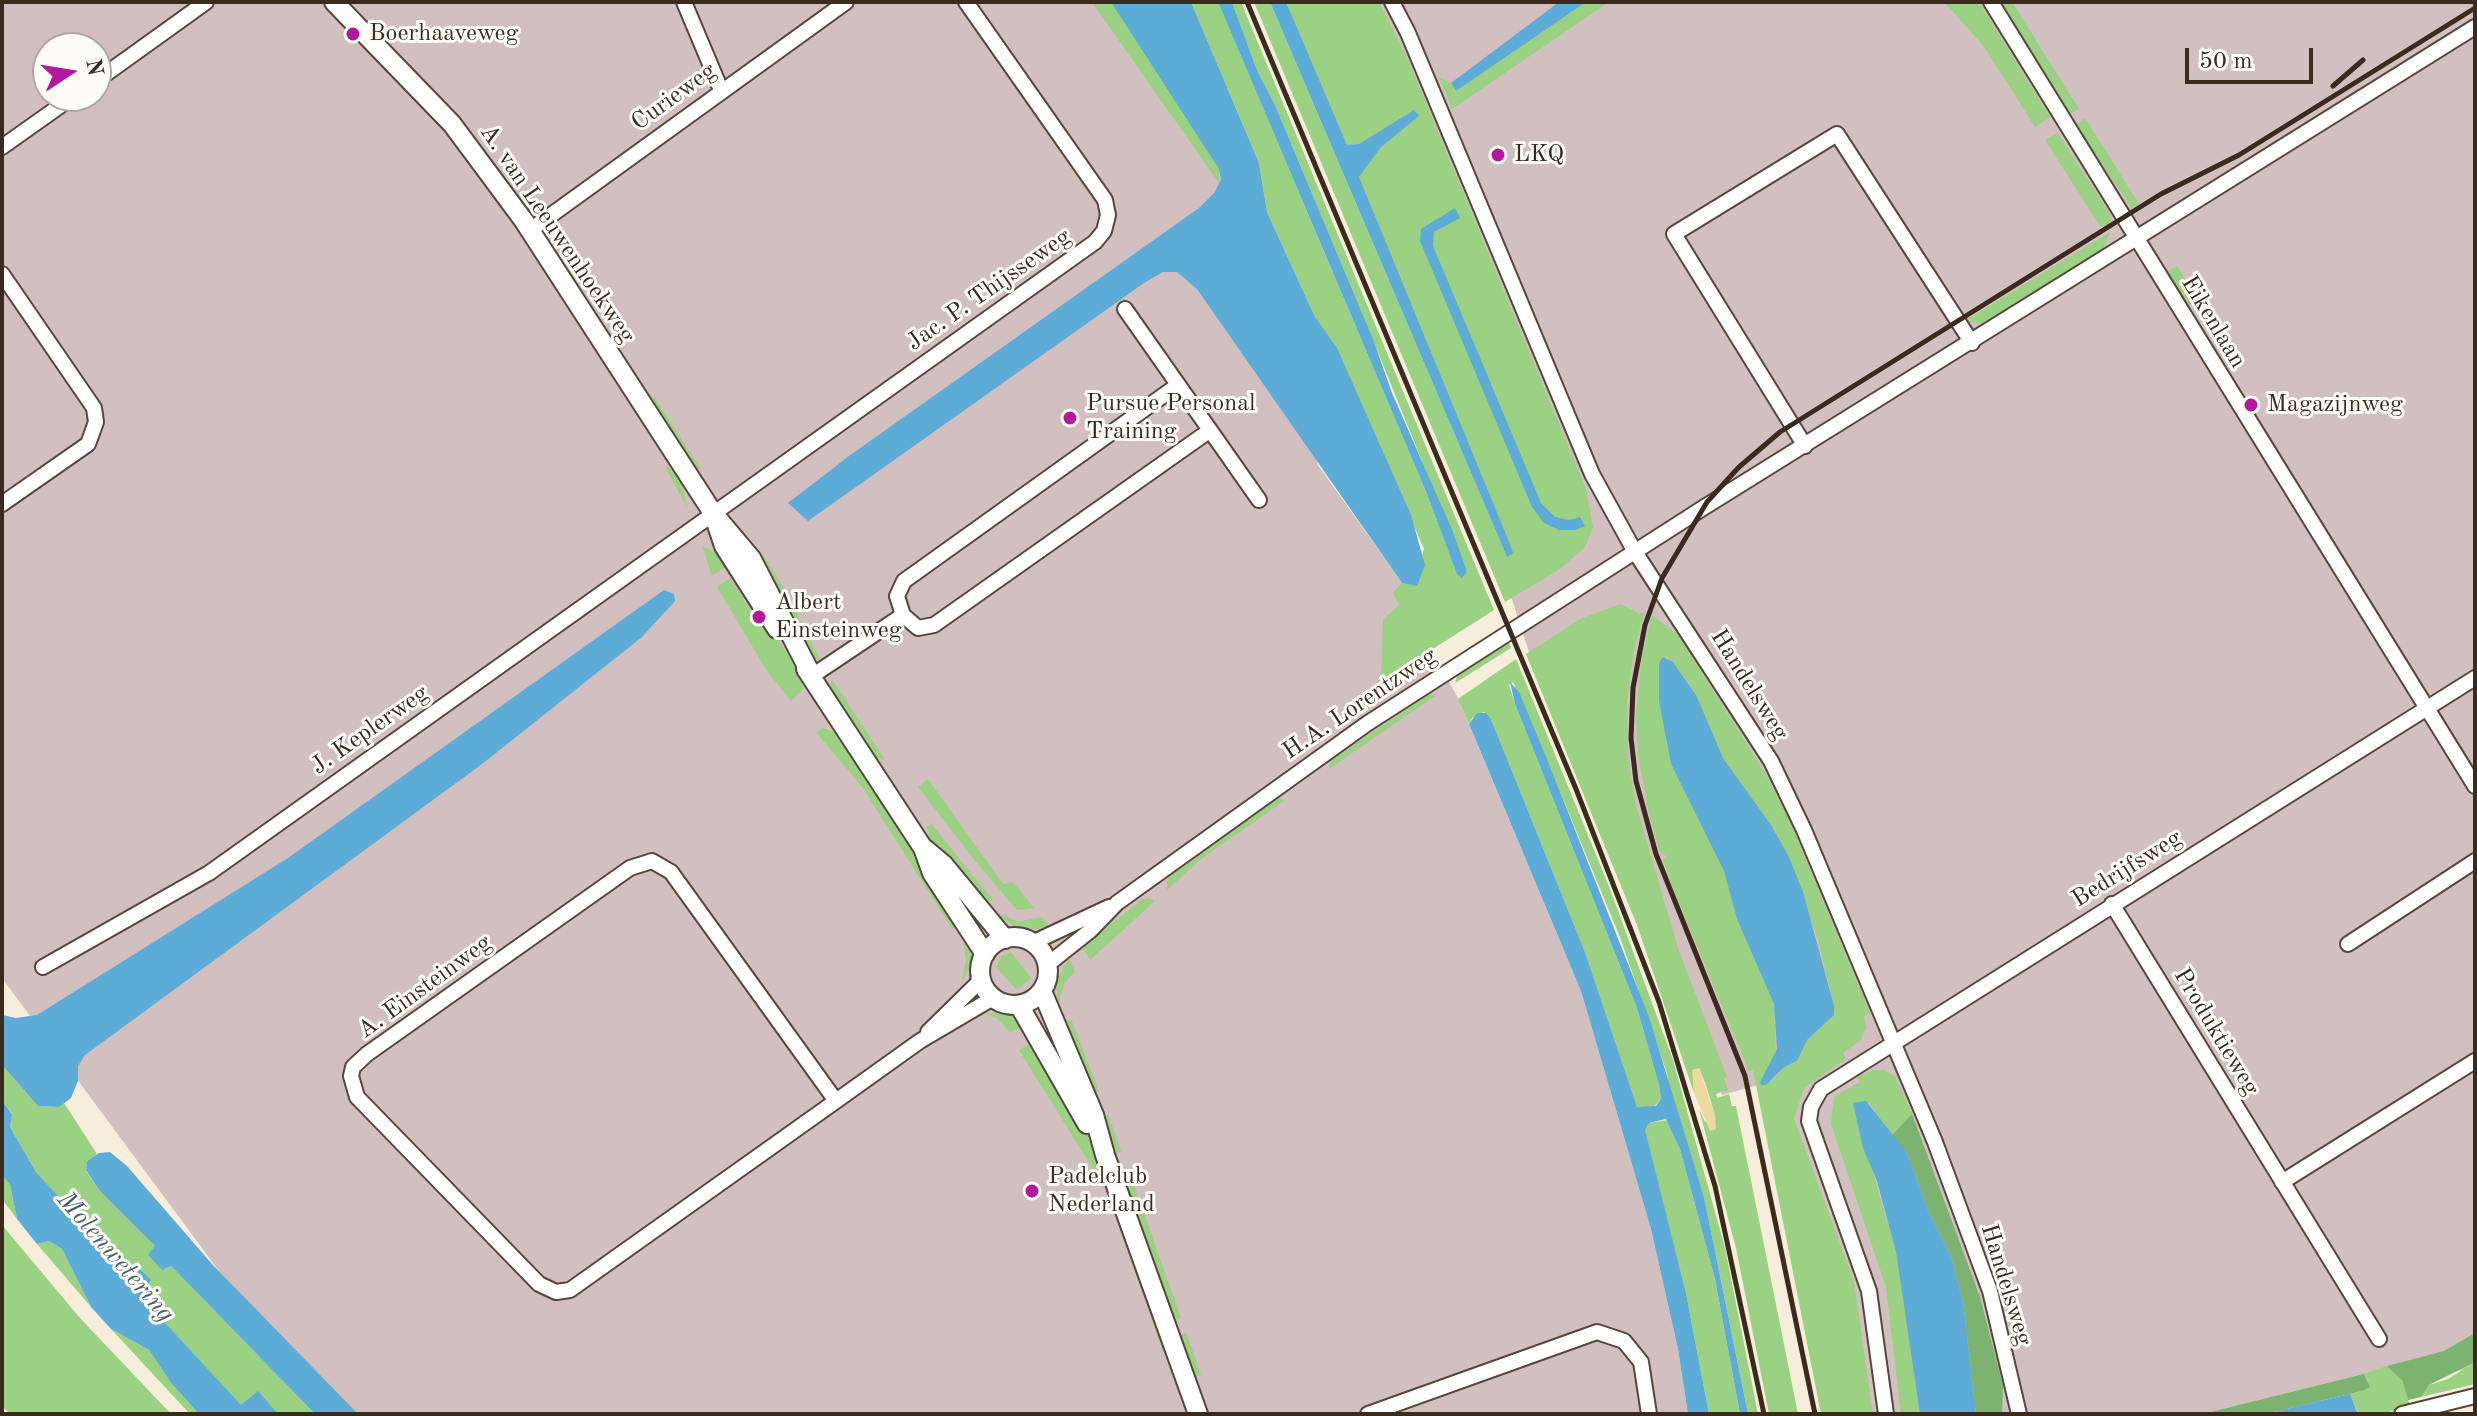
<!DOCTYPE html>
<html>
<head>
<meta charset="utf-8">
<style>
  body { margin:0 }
  #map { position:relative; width:2477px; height:1416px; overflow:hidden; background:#f6edda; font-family:"Old Standard TT",serif }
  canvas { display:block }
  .frame { position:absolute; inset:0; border:4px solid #3b2a1e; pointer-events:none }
  .north { position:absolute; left:32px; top:32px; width:80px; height:80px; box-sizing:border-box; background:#fdfcf7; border:2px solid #afa8a0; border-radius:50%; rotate:78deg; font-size:22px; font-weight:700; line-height:32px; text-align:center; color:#3b2a1e }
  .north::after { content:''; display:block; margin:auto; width:28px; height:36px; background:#b5179e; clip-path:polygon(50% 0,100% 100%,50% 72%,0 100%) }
  .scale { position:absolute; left:2185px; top:48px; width:128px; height:36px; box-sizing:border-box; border:4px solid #3b2a1e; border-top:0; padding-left:10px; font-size:24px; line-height:28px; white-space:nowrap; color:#3b2a1e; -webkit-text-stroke:6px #fdfcf7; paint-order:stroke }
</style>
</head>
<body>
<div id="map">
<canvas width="2477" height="1416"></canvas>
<div class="frame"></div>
<div class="north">N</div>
<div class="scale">50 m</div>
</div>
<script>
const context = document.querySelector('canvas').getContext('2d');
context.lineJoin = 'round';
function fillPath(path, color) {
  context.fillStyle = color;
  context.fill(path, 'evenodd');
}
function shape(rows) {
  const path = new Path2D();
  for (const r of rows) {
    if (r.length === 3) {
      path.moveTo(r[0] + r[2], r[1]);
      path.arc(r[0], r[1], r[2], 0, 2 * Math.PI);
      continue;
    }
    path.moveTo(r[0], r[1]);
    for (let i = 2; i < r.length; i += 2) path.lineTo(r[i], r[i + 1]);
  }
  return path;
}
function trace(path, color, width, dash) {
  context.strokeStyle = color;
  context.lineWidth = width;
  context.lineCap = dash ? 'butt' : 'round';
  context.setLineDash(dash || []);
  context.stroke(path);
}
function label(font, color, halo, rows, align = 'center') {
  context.font = font + ' "Old Standard TT",serif';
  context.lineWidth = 6;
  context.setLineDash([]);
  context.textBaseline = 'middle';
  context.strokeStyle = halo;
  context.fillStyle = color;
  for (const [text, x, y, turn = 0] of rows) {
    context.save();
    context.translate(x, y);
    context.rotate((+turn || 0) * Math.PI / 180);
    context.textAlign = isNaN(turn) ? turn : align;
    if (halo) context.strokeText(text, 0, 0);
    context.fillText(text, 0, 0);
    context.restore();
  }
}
fillPath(shape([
  [2,2,1130,2,1242,184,1318,465,1402,583,1418,628,1457,696,1581,991,1651,1229,1678,1349,1688,1414,349,1414,219,1271,2,978],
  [48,48,96,48,96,96,48,96],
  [1286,2,2475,2,2475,1368,2388,1383,2266,1414,1835,1414,1769,1082,1722,1095,1610,774,1529,652,1509,590,1507,557]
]), '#d2bfbf');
fillPath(shape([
  [1092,2,1111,2,1208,149,1219,169,1219,183],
  [1191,2,1218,2,1427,494,1457,573,1467,572,1360,308,1275,105,1257,70,1232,2,1241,2,1494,610,1381,682,1383,620,1399,605,1393,592,1402,583,1414,584,1424,549,1368,420,1315,317,1267,212,1259,163],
  [1254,2,1270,2,1507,557,1510,544,1359,177,1381,147,1419,116,1414,110,1359,144,1347,145,1286,2,1379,2,1408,59,1586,489,1593,527,1585,547,1560,569,1505,602],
  [1586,2,1609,2,1452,109,1439,77,1451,83,1456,91],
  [1944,2,1979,2,2050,117,2035,127,1983,45],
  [2012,2,2079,109,2070,114,2000,3],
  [2085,118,2139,204,2132,209,2076,125],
  [2058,133,2110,214,2111,222,2107,225,2100,226,2045,140],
  [2110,232,2103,250,1986,324,1969,322,1968,319],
  [2177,266,2202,307,2198,309,2187,304,2168,271],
  [654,396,700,468,696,471,652,403],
  [667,465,682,484,687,508,666,468],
  [702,546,724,556,729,564,712,576],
  [764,556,786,592,820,659,813,659,758,561],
  [730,578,762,628,768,624,801,675,803,689,791,701,767,671,717,587],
  [1621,604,1640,614,1645,611,1634,650,1627,701,1628,757,1636,805,1678,948,1727,1077,1724,1078,1728,1090,1716,1094,1717,1098,1729,1094,1732,1106,1736,1106,1798,1414,1769,1414,1736,1248,1699,1109,1705,1122,1715,1115,1706,1085,1699,1068,1693,1080,1694,1093,1637,925,1526,654,1582,618],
  [1652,615,1677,634,1766,774,1793,829,1870,1013,1864,1016,1866,1028,1861,1040,1843,1053,1846,1059,1804,1088,1794,1119,1854,1281,1873,1414,1821,1414,1753,1070,1749,1071,1675,893,1663,860,1667,857,1660,851,1649,814,1638,755,1636,716,1641,661],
  [1665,656,1673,662,1689,683,1723,758,1771,825,1788,855,1818,940,1834,1006,1830,1019,1807,1040,1797,1061,1784,1067,1772,1081,1761,1080,1776,1054,1774,1004,1737,919,1724,871,1671,764,1666,741],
  [1509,643,1511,648,1455,683,1457,676],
  [1516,659,1610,889,1673,1060,1725,1248,1758,1414,1748,1414,1704,1197,1671,1096,1667,1073,1620,937,1549,765,1513,682,1509,685,1515,704,1637,1008,1659,1085,1661,1099,1654,1107,1638,1108,1635,1102,1585,952,1491,719,1484,712,1472,718,1469,724,1458,699],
  [832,679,884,758,883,760,876,757,830,686],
  [1429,694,1435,696,1329,769,1330,761],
  [823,728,838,733,960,923,952,929,863,788,816,732],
  [928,779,1003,884,1013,882,1034,908,1017,910,972,857,918,787],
  [1278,798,1285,800,1200,860,1167,890,1167,879],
  [932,824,960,860,993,899,986,904,948,863,927,836,930,834,926,827],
  [1149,898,1155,901,1090,960,1082,947,1141,900],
  [1005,915,1017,922,1042,917,1049,926,1037,929,1016,927,999,916],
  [967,939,972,961,961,986,966,960,964,945],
  [1011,952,1031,978,1017,990,996,967,1002,956],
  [1069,959,1075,971,1064,984,1058,1007,1056,981],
  [999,1012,1008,1014,1025,1026,1010,1032,997,1018,985,1014],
  [1071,1019,1099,1091,1093,1093,1063,1023],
  [1035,1040,1086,1130,1110,1196,1019,1050],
  [2,1065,38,1106,59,1107,64,1103,97,1154,87,1161,86,1171,99,1190,156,1247,149,1256,162,1269,171,1266,315,1414,278,1414,258,1392,241,1406,144,1300,143,1291,150,1280,138,1267,122,1270,111,1263,89,1238,72,1202,63,1201,36,1172,10,1127,12,1113,2,1100],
  [1873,1070,1884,1070,1896,1078,1912,1114,1891,1136,1870,1103,1853,1104,1896,1252,1920,1414,1901,1414,1886,1287,1831,1124,1834,1097,1860,1082,1857,1077],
  [1108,1114,1121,1151,1118,1153,1114,1152,1101,1119],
  [1668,1120,1680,1149,1715,1279,1740,1414,1709,1414,1686,1293,1644,1130,1649,1123],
  [2,1175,10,1185,17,1219,2,1199],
  [1133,1182,1181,1318,1176,1320,1128,1189,1127,1185],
  [1120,1220,1166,1351,1163,1352,1117,1221],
  [2,1225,80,1318,171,1414,10,1414,2,1406],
  [49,1241,62,1249,91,1307,37,1244],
  [111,1329,149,1350,171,1383,199,1414,190,1414],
  [1186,1332,1201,1375,1195,1377,1180,1336],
  [2475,1362,2475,1384,2421,1397,2429,1385,2448,1379],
  [2387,1366,2402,1380,2410,1406,2381,1414,2358,1413,2350,1394,2362,1391,2369,1380,2364,1374]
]), '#9bd182');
fillPath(shape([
  [1912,1114,1980,1297,2003,1386,2002,1414,1976,1414,1963,1301,1950,1254,1928,1210,1907,1153,1891,1136],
  [2475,1333,2475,1362,2429,1385,2421,1397,2408,1400,2402,1380,2387,1366,2444,1351],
  [2364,1374,2370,1387,2362,1391,2266,1414,2203,1414]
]), '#7cb370');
fillPath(shape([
  [1699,1068,1715,1115,1716,1129,1710,1131,1694,1093,1692,1070]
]), '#eeda9e');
fillPath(shape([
  [1111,2,1191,2,1259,163,1267,212,1315,317,1337,348,1411,515,1425,565,1417,586,1402,583,1197,289,1177,272,1163,272,1144,283,808,521,788,503,849,456,1199,208,1215,192,1221,179,1219,169],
  [1218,2,1232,2,1257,70,1275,105,1373,339,1392,393,1453,532,1467,572,1462,578,1457,574,1427,494],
  [1270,2,1286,2,1347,145,1359,144,1414,110,1419,116,1381,147,1359,177,1510,544,1513,553,1507,557],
  [1559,2,1586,2,1456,91,1451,83],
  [1455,208,1460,218,1434,232,1433,246,1541,503,1555,517,1569,520,1580,517,1585,526,1575,530,1559,530,1544,523,1532,507,1420,241,1421,229],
  [664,590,674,594,675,601,642,637,482,764,85,1055,78,1066,78,1081,71,1098,59,1107,38,1106,2,1065,2,1015,16,1018,37,1015,288,858],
  [1663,657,1673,662,1696,695,1723,758,1771,825,1788,855,1803,892,1834,1006,1834,1015,1807,1040,1797,1061,1784,1067,1766,1085,1761,1085,1760,1082,1777,1049,1774,1004,1737,919,1724,871,1671,764,1659,701,1659,663],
  [1510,682,1519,692,1549,764,1649,1017,1704,1197,1748,1414,1740,1414,1715,1279,1680,1149,1666,1119,1649,1123,1645,1130,1686,1293,1709,1414,1688,1414,1678,1349,1651,1229,1581,991,1469,724,1477,713,1486,713,1491,719,1585,952,1637,1107,1656,1106,1661,1099,1659,1085,1637,1008,1515,704],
  [2,1100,12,1114,10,1127,36,1172,63,1201,72,1202,89,1238,111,1263,122,1270,138,1267,151,1280,143,1291,144,1300,241,1405,258,1391,278,1414,199,1414,171,1383,149,1350,111,1329,91,1307,62,1249,49,1241,37,1244,17,1219,10,1185,2,1175],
  [1866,1101,1907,1153,1928,1210,1950,1254,1963,1301,1976,1414,1920,1414,1896,1252,1877,1181,1863,1148,1853,1103],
  [110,1152,127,1166,212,1264,358,1414,315,1414,171,1266,162,1270,148,1255,155,1246,99,1190,86,1170,87,1161,99,1153],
  [2350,1394,2358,1414,2266,1414,2307,1404]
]), '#5dabd7');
const street = shape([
  [684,2,721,90],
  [1392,2,1408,33,1592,474,1635,552,1771,761,1804,830,1935,1142,1990,1291,2019,1414],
  [1991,2,2475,786],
  [96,81,206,2],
  [2,147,74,96],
  [529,231,846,2],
  [2,274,94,408,96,422,88,444,2,504],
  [1125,309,1259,500],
  [1805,446,1674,234,1837,134,1972,343],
  [903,615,897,596,904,581,1178,385],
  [812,676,903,615,918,628,934,625,1209,431],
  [2112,904,2379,1339],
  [1032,943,1109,907],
  [2348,944,2475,861],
  [1047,965,1091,930,1117,903,1368,723,1703,508,2475,27],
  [43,967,209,873,1095,242,1104,231,1108,215,1105,200,966,2],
  [928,1032,981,980],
  [836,1101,570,1290,556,1292,539,1284,357,1097,351,1076,353,1067,367,1054,630,868,652,861,671,872,836,1101,920,1041,993,998],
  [2282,1182,2475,1061],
  [1368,1414,1597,1332,1624,1341,1641,1362,1649,1414],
  [1886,1414,1869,1291,1809,1121,1811,1107,1821,1089,2475,678],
  [2402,1414,2475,1396]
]);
const secondary = shape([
  [334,2,452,124,524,221,713,513,751,558,812,676],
  [715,519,724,546,777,629],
  [806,669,923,848,932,873,985,954],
  [925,849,944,865,1005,939],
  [1014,971,34],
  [1042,991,1094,1115,1105,1155,1198,1414],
  [1019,1005,1087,1124]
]);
trace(street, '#57473a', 18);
trace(secondary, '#57473a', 22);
trace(street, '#fff', 14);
trace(secondary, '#fff', 18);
trace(shape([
  [1247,2,1576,789,1659,1002,1715,1186,1764,1414],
  [2333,86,2363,60],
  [1815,1414,1745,1076,1656,854,1636,781,1631,738,1633,688,1645,625,1662,578,1707,502,1739,467,1780,432,2161,194,2239,155,2475,8]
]), '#3b2a1e', 5);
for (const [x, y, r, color] of [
  [353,34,8,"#b5179e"],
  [1498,155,8,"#b5179e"],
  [2251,405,8,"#b5179e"],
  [1070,418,8,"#b5179e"],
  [759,617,8,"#b5179e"],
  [1032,1191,8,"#b5179e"]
]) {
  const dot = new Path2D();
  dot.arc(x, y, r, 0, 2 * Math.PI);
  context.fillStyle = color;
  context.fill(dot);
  trace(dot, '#fdfcf7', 3);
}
label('24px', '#3b2a1e', '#fdfcf7', [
  ["Boerhaaveweg",369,34],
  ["LKQ",1514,155],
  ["Pursue Personal",1086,404],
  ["Training",1086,432],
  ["Magazijnweg",2267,405],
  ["Albert",775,603],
  ["Einsteinweg",775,631],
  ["Padelclub",1048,1177],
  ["Nederland",1048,1205]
], 'left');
label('24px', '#3b2a1e', '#fdfcf7', [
  ["Curieweg",674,97,-36],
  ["A. van Leeuwenhoekweg",557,234,56],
  ["Jac. P. Thijsseweg",989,290,-35],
  ["Eikenlaan",2213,322,59],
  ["Handelsweg",1749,685,58],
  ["H.A. Lorentzweg",1360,704,-34],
  ["J. Keplerweg",370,730,-35],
  ["Bedrijfsweg",2127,869,-32],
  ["A. Einsteinweg",425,987,-36],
  ["Produktieweg",2216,1032,59],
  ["Handelsweg",2006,1285,73]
]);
label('italic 26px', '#495e68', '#fdfcf7', [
  ["Molenwetering",115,1257,49]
]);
</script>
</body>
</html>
